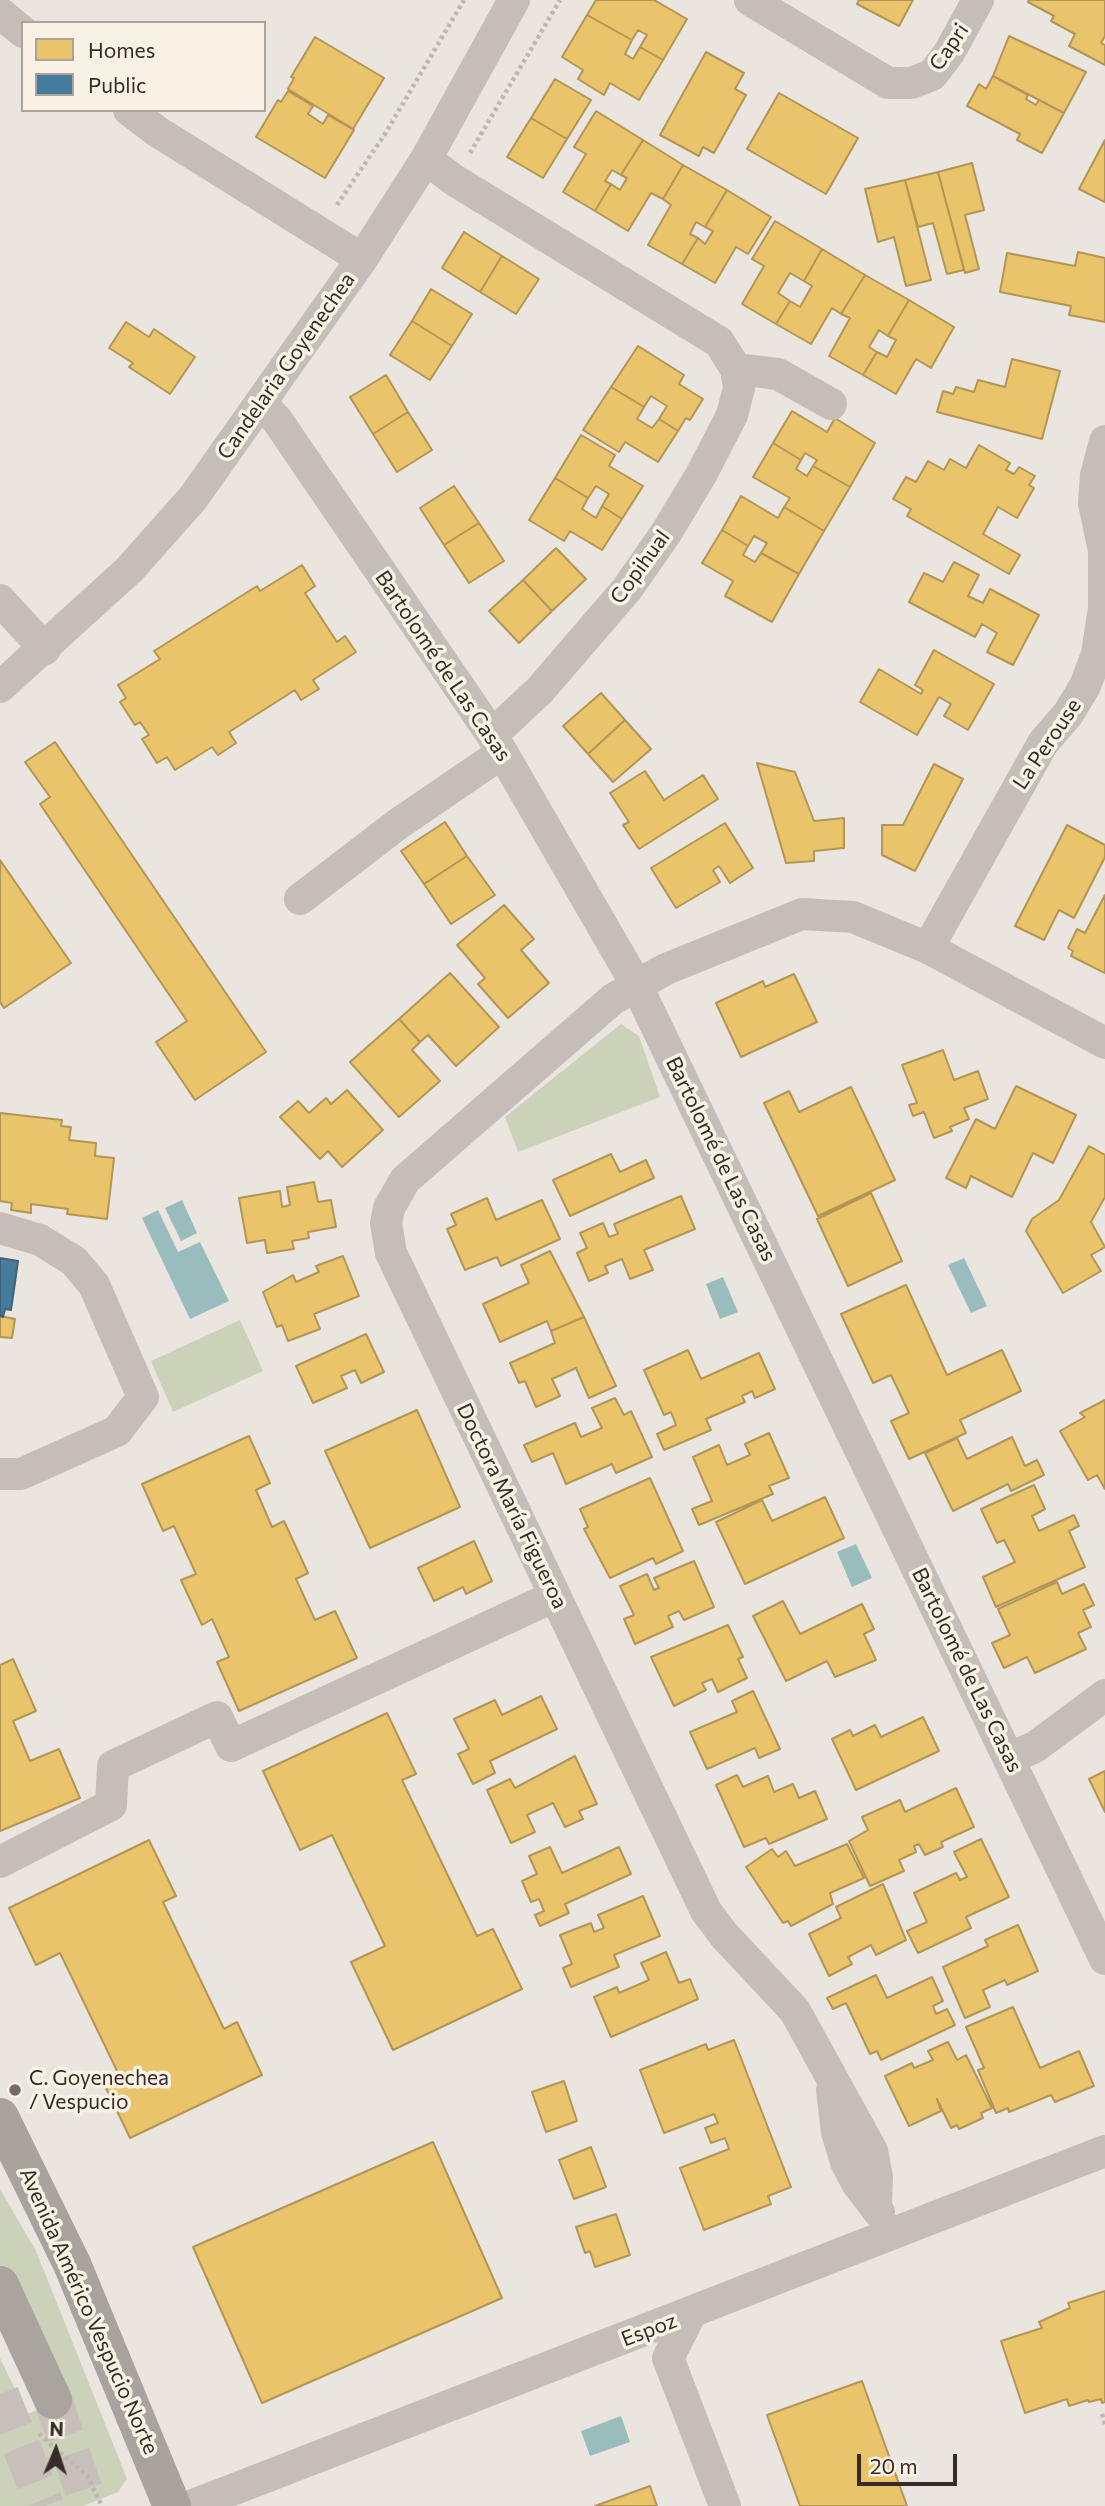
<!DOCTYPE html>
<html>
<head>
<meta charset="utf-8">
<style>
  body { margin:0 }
  #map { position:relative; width:1105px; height:2506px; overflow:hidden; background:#ebe5df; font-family:Commissioner,sans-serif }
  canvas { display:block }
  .legend { position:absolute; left:21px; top:21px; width:245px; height:91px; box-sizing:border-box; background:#f9f1e6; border:2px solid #aba29a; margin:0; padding:9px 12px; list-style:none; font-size:21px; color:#352b27 }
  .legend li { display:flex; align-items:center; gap:14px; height:35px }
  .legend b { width:35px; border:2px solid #aba29a }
  .north { position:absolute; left:21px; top:2415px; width:70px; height:70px; -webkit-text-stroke:5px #f9f1e6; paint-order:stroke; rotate:2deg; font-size:19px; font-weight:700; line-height:28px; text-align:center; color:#352b27 }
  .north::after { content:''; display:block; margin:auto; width:24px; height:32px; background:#352b27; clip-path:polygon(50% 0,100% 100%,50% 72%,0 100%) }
  .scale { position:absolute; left:857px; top:2454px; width:100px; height:32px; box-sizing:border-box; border:4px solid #352b27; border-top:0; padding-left:9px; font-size:21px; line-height:24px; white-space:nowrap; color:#352b27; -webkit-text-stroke:5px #f9f1e6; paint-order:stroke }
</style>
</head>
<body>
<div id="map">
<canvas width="1105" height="2506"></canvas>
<ul class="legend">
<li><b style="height:19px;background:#e9c46a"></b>Homes</li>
<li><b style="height:19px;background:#457b9d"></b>Public</li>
</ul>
<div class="north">N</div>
<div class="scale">20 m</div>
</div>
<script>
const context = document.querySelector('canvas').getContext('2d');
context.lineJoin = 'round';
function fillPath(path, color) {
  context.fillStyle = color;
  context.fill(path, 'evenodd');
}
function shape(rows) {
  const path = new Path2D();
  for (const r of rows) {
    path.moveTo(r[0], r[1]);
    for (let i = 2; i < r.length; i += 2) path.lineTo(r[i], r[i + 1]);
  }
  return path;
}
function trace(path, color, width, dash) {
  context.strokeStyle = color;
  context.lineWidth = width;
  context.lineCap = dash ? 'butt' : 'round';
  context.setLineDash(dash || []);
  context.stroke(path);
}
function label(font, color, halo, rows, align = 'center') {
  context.font = font + ' Commissioner,sans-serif';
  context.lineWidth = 7;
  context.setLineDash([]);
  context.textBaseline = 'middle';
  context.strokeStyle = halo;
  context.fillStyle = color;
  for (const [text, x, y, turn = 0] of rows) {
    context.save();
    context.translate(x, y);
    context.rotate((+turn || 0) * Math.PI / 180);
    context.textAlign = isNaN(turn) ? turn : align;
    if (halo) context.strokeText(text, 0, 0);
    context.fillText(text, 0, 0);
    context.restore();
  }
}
fillPath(shape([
  [621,1024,639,1036,660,1097,518,1152,505,1117],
  [240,1320,263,1371,173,1412,151,1361],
  [0,2189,36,2251,127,2479,118,2492,83,2506,0,2506,0,2358,27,2414,62,2401,0,2265]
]), '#ccd1b9');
fillPath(shape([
  [182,1200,197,1233,181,1241,165,1208],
  [158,1210,178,1252,200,1242,229,1301,190,1319,142,1218],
  [964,1258,987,1306,971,1313,948,1265],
  [723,1277,738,1312,720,1319,706,1284],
  [856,1544,872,1578,852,1587,837,1552],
  [621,2416,630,2442,590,2456,581,2431]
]), '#9bbcbd');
const homes = shape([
  [596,0,654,0,687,19,663,60,640,47,647,35,638,30,632,40,587,15,596,0],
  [859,0,913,0,899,26,857,4,859,0],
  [1029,0,1105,0,1105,36,1101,43,1105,45,1105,65,1069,46,1075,34,1051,21,1054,16,1028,2,1029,0],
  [587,15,632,40,625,54,633,59,640,47,663,60,639,100,610,83,604,95,578,79,583,70,562,57,587,15],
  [1009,36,1086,72,1064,113,993,76,1009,36],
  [315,37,384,78,353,129,288,89,294,78,291,77,315,37],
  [706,52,744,73,735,89,746,95,714,153,703,147,699,156,660,135,706,52],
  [993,76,1028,95,1026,99,1036,105,1039,100,1064,113,1042,153,1017,140,1020,134,967,106,979,84,986,89,993,76],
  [555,79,591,100,567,139,531,118,555,79],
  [288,91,313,106,308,114,323,124,328,115,354,130,325,178,256,137,278,100,281,102,288,91],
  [779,93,858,138,826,194,747,149,779,93],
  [596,111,643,140,621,175,612,170,605,181,611,184,595,211,563,192,586,154,574,147,596,111],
  [531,118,567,139,543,178,507,157,531,118],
  [643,140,683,165,663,199,651,193,628,231,595,211,611,184,620,190,627,178,621,175,643,140],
  [1105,140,1105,202,1079,189,1105,140],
  [972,163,984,210,965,215,979,269,965,273,938,172,972,163],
  [683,165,727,190,705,227,696,222,690,234,698,238,682,264,648,245,671,205,663,199,683,165],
  [938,172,964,270,947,274,933,223,918,227,905,180,938,172],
  [905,180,931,280,906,286,894,237,878,242,865,189,905,180],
  [727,190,771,217,748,254,736,247,715,283,682,264,698,238,705,244,713,231,705,227,727,190],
  [775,221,822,249,804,281,790,273,778,293,790,301,776,324,742,304,764,266,752,259,775,221],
  [464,232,502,256,480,292,442,268,464,232],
  [822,249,865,275,841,314,832,308,811,344,776,324,790,301,800,307,812,286,804,281,822,249],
  [1078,252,1105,258,1105,322,1069,315,1071,306,1000,292,1007,253,1075,266,1078,252],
  [502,256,539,279,516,314,480,292,502,256],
  [865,275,909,300,888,336,879,330,869,347,877,352,863,375,829,356,850,318,841,314,865,275],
  [431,289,472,314,452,346,412,321,431,289],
  [909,300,954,327,931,368,916,359,896,394,863,375,877,352,887,357,896,340,888,336,909,300],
  [412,321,452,346,430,380,390,355,412,321],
  [126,322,149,337,154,329,195,357,170,394,129,367,133,363,109,348,126,322],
  [638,346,684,375,679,384,703,399,690,420,686,418,678,431,659,419,667,406,651,396,644,407,611,387,638,346],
  [1012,359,1060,371,1042,439,937,412,943,391,953,394,956,387,974,392,978,380,1005,387,1012,359],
  [386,375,408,412,373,434,350,397,386,375],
  [611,387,644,407,637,419,652,428,659,419,678,431,658,462,625,442,619,452,583,430,611,387],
  [792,411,827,432,835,418,875,443,850,487,813,466,817,460,805,453,801,460,773,443,792,411],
  [408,412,432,450,397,472,373,434,408,412],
  [581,435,615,455,609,466,643,486,622,519,602,506,609,494,596,486,588,498,555,478,581,435],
  [773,443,801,460,796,469,807,476,813,466,850,487,824,531,784,507,790,498,753,477,773,443],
  [979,445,1010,463,1006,470,1014,474,1019,467,1035,476,1029,485,1034,488,1017,518,998,507,983,534,1020,555,1009,574,907,516,911,509,893,499,906,477,916,482,928,461,944,470,950,459,966,468,979,445],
  [555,478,588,498,582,509,596,518,602,506,622,519,602,550,570,531,564,541,529,520,555,478],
  [454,486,479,523,444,545,420,508,454,486],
  [741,496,778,518,784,507,824,531,799,574,761,553,767,543,754,536,748,546,722,530,741,496],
  [479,523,504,561,469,583,444,545,479,523],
  [722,530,748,546,743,555,755,562,761,553,799,574,772,622,725,596,733,581,702,563,722,530],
  [556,548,586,579,552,611,523,580,556,548],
  [954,562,979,575,968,596,983,603,990,589,1039,615,1013,665,987,652,997,633,982,624,975,637,909,602,924,573,943,582,954,562],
  [302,565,315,586,305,593,337,642,345,636,356,652,313,680,319,689,301,700,295,690,229,732,236,743,218,755,212,747,175,770,167,757,157,763,142,739,149,735,140,722,135,725,120,702,126,698,118,685,160,659,154,651,257,586,260,591,302,565],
  [523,580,552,611,519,643,489,611,523,580],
  [934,650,994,684,968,730,944,716,951,704,939,697,917,735,860,702,879,669,921,694,923,690,915,685,934,650],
  [601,693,625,720,588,754,563,726,601,693],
  [625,720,651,749,613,782,588,754,625,720],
  [55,742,266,1052,195,1100,156,1042,187,1021,40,804,50,797,25,762,55,742],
  [757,763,795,772,814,821,844,818,844,848,814,851,814,861,786,863,757,763],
  [934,764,963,779,915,871,882,855,882,825,903,825,934,764],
  [645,771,664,800,703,775,718,799,639,849,623,825,629,822,610,793,645,771],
  [445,822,467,856,424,884,401,851,445,822],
  [725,823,753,868,730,883,719,866,713,870,720,882,676,908,651,868,725,823],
  [1067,825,1105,845,1105,857,1074,918,1059,910,1044,940,1015,926,1067,825],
  [467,856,495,895,451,924,424,884,467,856],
  [0,860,71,963,4,1008,0,1002,0,860],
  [1105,895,1105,973,1071,956,1073,951,1068,948,1077,929,1085,933,1105,895],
  [504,905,534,939,521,950,549,983,508,1018,478,984,485,978,457,945,504,905],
  [450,973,499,1027,456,1066,428,1035,420,1042,399,1019,450,973],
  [794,974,817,1022,741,1057,716,1003,763,981,765,987,794,974],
  [399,1019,420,1042,412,1050,440,1081,399,1117,350,1062,399,1019],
  [943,1050,954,1080,978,1071,988,1099,964,1108,969,1119,950,1127,952,1131,934,1138,924,1112,913,1116,909,1105,917,1103,902,1065,943,1050],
  [1016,1086,1076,1115,1053,1163,1033,1153,1012,1197,971,1176,966,1188,946,1178,976,1119,995,1129,1016,1086],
  [851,1087,895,1180,818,1216,764,1103,789,1091,799,1112,851,1087],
  [347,1090,383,1130,342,1167,328,1151,320,1159,280,1117,298,1101,309,1113,326,1098,331,1104,347,1090],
  [0,1113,62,1120,61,1126,71,1127,69,1140,96,1143,95,1156,114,1158,107,1219,67,1214,68,1209,31,1204,31,1213,11,1210,12,1203,0,1201,0,1113],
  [1089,1146,1105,1155,1105,1197,1091,1222,1105,1247,1091,1255,1101,1271,1063,1293,1026,1231,1032,1219,1059,1200,1089,1146],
  [611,1154,620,1172,646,1160,654,1178,570,1216,553,1180,611,1154],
  [314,1182,318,1202,331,1200,336,1227,308,1232,309,1238,292,1241,294,1249,267,1253,265,1240,247,1243,239,1198,280,1191,282,1207,290,1205,287,1187,314,1182],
  [871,1193,902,1261,848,1286,817,1219,871,1193],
  [681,1196,695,1229,644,1250,653,1270,630,1279,622,1259,605,1266,608,1273,589,1281,577,1253,587,1248,580,1233,603,1223,609,1237,618,1234,614,1224,681,1196],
  [487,1198,496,1220,542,1200,560,1239,501,1266,497,1257,465,1270,447,1229,456,1225,451,1214,487,1198],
  [550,1251,584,1317,551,1331,547,1321,500,1342,483,1304,529,1283,521,1265,550,1251],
  [343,1256,359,1296,314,1314,320,1329,288,1341,282,1325,277,1327,263,1292,293,1275,296,1282,319,1272,316,1266,343,1256],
  [906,1285,947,1375,1002,1350,1021,1391,960,1420,966,1433,909,1459,891,1421,909,1413,891,1375,873,1383,841,1314,906,1285],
  [0,1316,15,1319,12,1338,0,1337,0,1316],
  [584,1317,616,1386,589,1398,576,1368,552,1379,560,1396,536,1407,525,1381,519,1383,510,1363,555,1343,551,1331,584,1317],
  [366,1334,384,1372,361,1383,355,1370,341,1376,347,1388,313,1403,296,1366,366,1334],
  [688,1350,701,1379,759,1353,775,1389,755,1398,752,1391,742,1396,745,1402,706,1419,711,1430,664,1450,657,1434,676,1425,671,1412,664,1415,644,1370,688,1350],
  [615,1398,624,1415,631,1411,652,1457,616,1473,612,1464,566,1484,553,1453,532,1462,524,1445,575,1423,581,1437,602,1428,592,1408,615,1398],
  [1105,1400,1105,1489,1097,1475,1088,1480,1060,1431,1085,1417,1080,1413,1105,1400],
  [417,1410,460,1507,370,1548,325,1451,417,1410],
  [769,1433,789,1478,769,1486,773,1494,699,1525,692,1509,712,1501,693,1457,719,1445,727,1465,750,1455,745,1444,769,1433],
  [249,1436,270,1483,256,1490,272,1527,284,1521,308,1573,296,1579,315,1620,335,1611,357,1658,239,1711,217,1662,229,1657,212,1619,202,1625,181,1580,196,1574,174,1526,163,1531,142,1484,249,1436],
  [1012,1437,1025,1466,1037,1460,1044,1475,1011,1491,1008,1484,953,1511,925,1453,957,1438,967,1459,1012,1437],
  [650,1478,683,1551,656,1564,653,1558,610,1578,584,1529,588,1527,580,1509,650,1478],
  [1034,1485,1045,1509,1032,1516,1039,1531,1074,1515,1079,1526,1069,1531,1085,1567,996,1607,983,1577,1015,1562,1004,1540,997,1543,981,1509,1034,1485],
  [825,1497,844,1538,745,1584,716,1522,762,1500,772,1521,825,1497],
  [474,1541,492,1581,466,1594,463,1587,434,1601,418,1568,474,1541],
  [694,1561,714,1607,684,1620,679,1611,668,1616,673,1627,635,1644,624,1619,634,1615,620,1586,647,1574,654,1590,659,1588,654,1578,694,1561],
  [1057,1582,1062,1594,1084,1584,1094,1605,1083,1610,1091,1627,1078,1633,1086,1649,1035,1673,1027,1657,1004,1668,992,1643,1010,1635,998,1609,1057,1582],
  [783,1601,800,1634,862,1604,874,1629,864,1634,876,1660,835,1677,827,1661,786,1681,753,1616,783,1601],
  [728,1625,743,1657,738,1659,747,1678,718,1692,712,1679,702,1683,706,1690,674,1706,651,1657,728,1625],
  [13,1659,36,1711,13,1721,30,1761,59,1749,80,1798,0,1831,0,1665,13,1659],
  [753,1691,780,1749,759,1758,755,1748,707,1769,690,1732,737,1712,732,1701,753,1691],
  [541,1696,557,1729,490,1761,495,1773,473,1784,458,1754,469,1749,454,1719,495,1700,502,1715,541,1696],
  [387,1713,416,1774,402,1780,477,1936,493,1929,522,1989,393,2050,351,1962,385,1946,332,1835,300,1850,263,1771,387,1713],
  [923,1717,939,1751,856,1790,832,1739,850,1730,853,1736,875,1725,881,1737,923,1717],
  [575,1756,597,1804,579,1811,583,1819,565,1827,553,1803,527,1815,535,1832,511,1843,487,1790,510,1779,515,1788,575,1756],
  [1105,1771,1105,1812,1089,1779,1105,1771],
  [737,1775,743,1787,768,1776,774,1792,793,1784,799,1798,815,1791,827,1819,769,1844,766,1838,744,1847,716,1785,737,1775],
  [956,1788,974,1827,941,1842,943,1847,925,1855,919,1844,914,1846,916,1852,899,1860,904,1871,870,1886,849,1841,868,1830,862,1817,900,1800,905,1812,956,1788],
  [981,1839,1009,1897,966,1917,971,1928,918,1953,907,1931,927,1922,914,1893,956,1873,960,1880,967,1877,954,1852,981,1839],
  [149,1840,176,1896,163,1902,224,2029,237,2022,262,2075,130,2138,103,2082,119,2075,60,1953,36,1965,9,1908,149,1840],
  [847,1844,864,1878,830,1893,833,1904,791,1926,788,1921,783,1923,746,1867,772,1849,778,1857,786,1851,795,1866,847,1844],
  [550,1847,562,1873,619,1847,631,1874,565,1904,569,1913,540,1926,535,1915,544,1911,539,1899,531,1902,522,1881,537,1874,529,1856,550,1847],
  [883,1884,906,1940,876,1955,871,1945,848,1957,852,1964,829,1976,809,1934,841,1918,836,1907,883,1884],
  [643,1896,660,1936,614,1955,619,1967,571,1987,563,1968,572,1964,560,1935,591,1923,594,1932,604,1928,598,1915,643,1896],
  [1018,1925,1038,1971,1007,1985,1005,1980,983,1990,990,2007,965,2018,943,1967,988,1946,985,1940,1018,1925],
  [666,1952,679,1983,690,1979,698,1999,611,2037,594,1997,617,1987,619,1993,649,1980,641,1963,666,1952],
  [876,1975,887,1998,932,1977,943,2001,933,2006,936,2014,947,2009,955,2025,881,2060,877,2051,870,2054,846,2003,833,2009,827,1998,876,1975],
  [1013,2007,1040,2068,1079,2051,1094,2086,1055,2102,1051,2095,1009,2112,1008,2108,996,2113,978,2070,984,2068,966,2027,1013,2007],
  [734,2040,791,2187,768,2196,771,2204,704,2230,680,2168,729,2149,725,2138,711,2143,705,2128,718,2123,714,2114,664,2133,640,2070,706,2044,708,2050,734,2040],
  [948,2042,957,2060,966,2055,992,2108,981,2113,983,2118,959,2129,957,2125,951,2128,937,2099,941,2111,909,2126,885,2076,912,2063,914,2068,933,2060,928,2051,948,2042],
  [564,2081,577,2121,546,2132,532,2092,564,2081],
  [433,2142,502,2298,262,2403,193,2247,433,2142],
  [591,2147,606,2187,574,2199,559,2160,591,2147],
  [616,2214,630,2255,595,2267,590,2251,585,2253,576,2227,616,2214],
  [1105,2291,1105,2402,1102,2403,1101,2399,1089,2402,1088,2400,1069,2406,1067,2399,1025,2413,1001,2341,1042,2328,1039,2322,1070,2308,1068,2303,1105,2291],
  [862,2381,907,2506,800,2506,767,2415,862,2381],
  [650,2486,657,2506,595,2506,650,2486]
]);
fillPath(homes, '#e9c46a');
trace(homes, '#b39656', 2);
const public = shape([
  [0,1258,18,1261,11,1310,5,1309,3,1317,0,1316,0,1258]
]);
fillPath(public, '#457b9d');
trace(public, '#40637a', 2);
trace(shape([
  [0,2394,45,2506],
  [53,2400,89,2506]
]), '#c7c0ba', 38, [38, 19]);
trace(shape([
  [470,153,560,0],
  [337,205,385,134,464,0],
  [1102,2414,1105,2424],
  [39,2434,87,2476,102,2506]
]), '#bdb7b1', 4.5, [3.5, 3.5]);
trace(shape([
  [750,0,888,83,911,83,932,75,949,53,978,0],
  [0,13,23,32],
  [129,110,158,132,362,259],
  [426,159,454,180,719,342,736,369,739,388,732,415,701,475,666,533,627,589,540,690,492,735],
  [736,369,778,374,831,404],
  [261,403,277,420,492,735,636,984,1105,1959],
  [0,600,45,649],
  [0,687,129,570,193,498,362,259,426,159,514,0],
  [300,899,398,824,502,753],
  [928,948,1043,743,1068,714,1085,686,1097,654,1104,608,1104,551,1094,503,1096,475,1105,441],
  [0,1228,40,1240,74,1261,94,1285,143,1397,117,1431,21,1474,0,1474],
  [1010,1758,1035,1747,1105,1695],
  [0,1862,111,1805,113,1766,217,1717,231,1746,555,1596],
  [832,2090,837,2132,846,2162,857,2183,879,2212],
  [876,2204,877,2177,872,2151,795,2011,724,1935,706,1911,391,1253,386,1223,389,1208,405,1180,613,999,666,969,802,914,853,917,928,948,1105,1043],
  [691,2313,668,2358,725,2506],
  [191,2506,1105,2151]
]), '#c5beb8', 32);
trace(shape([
  [0,2117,72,2264,172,2506]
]), '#a9a39e', 38);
trace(shape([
  [0,2285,53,2400]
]), '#aaa49e', 38);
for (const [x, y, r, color] of [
  [15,2090,7,"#756c67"]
]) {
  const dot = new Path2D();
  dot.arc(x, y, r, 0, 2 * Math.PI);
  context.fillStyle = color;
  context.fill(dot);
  trace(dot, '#f9f1e6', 2.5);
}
label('21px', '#352b27', '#f9f1e6', [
  ["Capri",949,47,-56],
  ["Candelaria Goyenechea",286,366,-55],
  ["Copihual",640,567,-54],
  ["Bartolomé de Las Casas",443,666,56],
  ["La Perouse",1047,744,-56],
  ["Bartolomé de Las Casas",721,1159,64],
  ["Doctora María Figueroa",512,1506,64],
  ["Bartolomé de Las Casas",967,1670,64],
  ["Avenida Américo Vespucio Norte",89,2311,66],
  ["Espoz",649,2330,-21]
]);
label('21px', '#352b27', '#f9f1e6', [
  ["C. Goyenechea",29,2078],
  ["/ Vespucio",29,2102]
], 'left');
</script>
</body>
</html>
